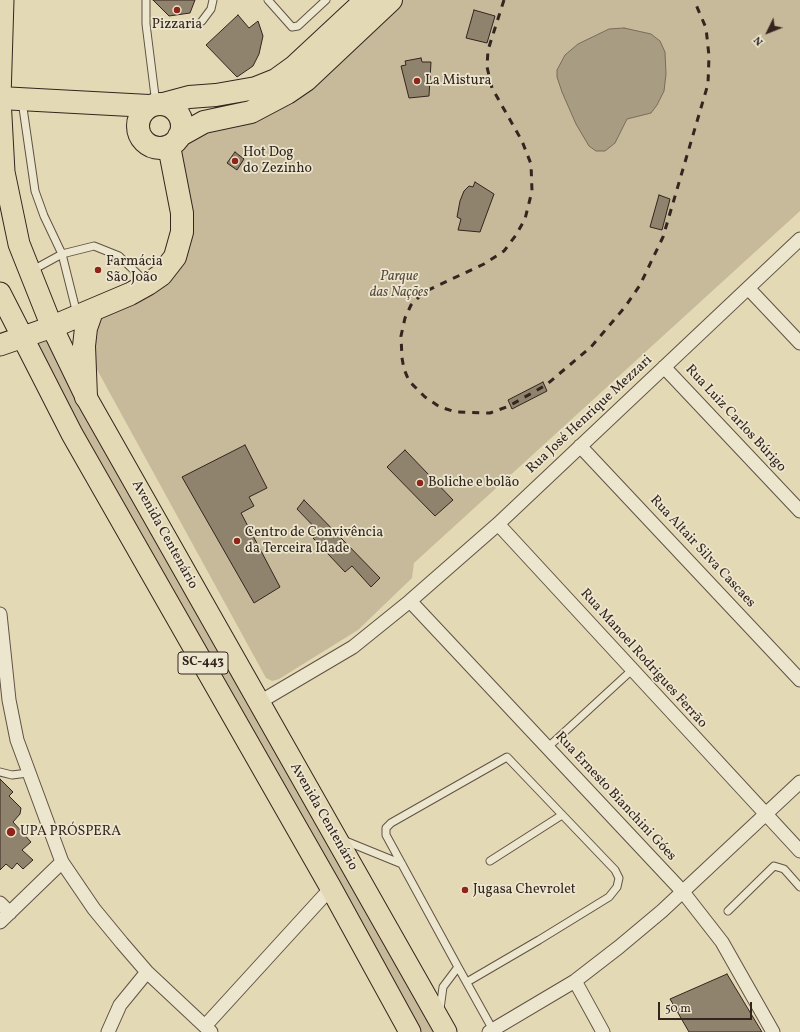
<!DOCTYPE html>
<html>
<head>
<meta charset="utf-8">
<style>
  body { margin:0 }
  #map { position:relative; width:800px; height:1032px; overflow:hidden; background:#e4d9b5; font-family:Vollkorn,serif }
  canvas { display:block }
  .north { position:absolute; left:748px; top:12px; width:40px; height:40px; -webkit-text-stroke:3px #ede6cf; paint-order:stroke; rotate:227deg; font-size:11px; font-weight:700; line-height:16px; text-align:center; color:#34251e }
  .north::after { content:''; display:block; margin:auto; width:14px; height:18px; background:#34251e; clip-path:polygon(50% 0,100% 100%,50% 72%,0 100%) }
  .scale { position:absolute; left:658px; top:1002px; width:94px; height:18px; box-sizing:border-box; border:2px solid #34251e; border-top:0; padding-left:5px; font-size:12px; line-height:14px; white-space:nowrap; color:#34251e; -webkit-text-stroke:3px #ede6cf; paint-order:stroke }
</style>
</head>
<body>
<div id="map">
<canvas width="800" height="1032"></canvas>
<div class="north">N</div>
<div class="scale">50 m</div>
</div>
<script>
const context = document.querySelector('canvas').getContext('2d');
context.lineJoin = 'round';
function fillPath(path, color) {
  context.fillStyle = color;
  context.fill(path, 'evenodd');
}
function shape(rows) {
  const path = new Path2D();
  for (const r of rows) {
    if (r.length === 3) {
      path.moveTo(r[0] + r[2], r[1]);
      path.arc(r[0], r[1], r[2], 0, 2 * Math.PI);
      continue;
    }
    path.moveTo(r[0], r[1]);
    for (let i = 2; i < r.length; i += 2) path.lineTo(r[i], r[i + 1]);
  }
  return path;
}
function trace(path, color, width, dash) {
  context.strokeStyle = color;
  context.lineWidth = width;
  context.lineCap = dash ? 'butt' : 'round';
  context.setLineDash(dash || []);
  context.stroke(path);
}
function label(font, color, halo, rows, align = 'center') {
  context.font = font + ' Vollkorn,serif';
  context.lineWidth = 3.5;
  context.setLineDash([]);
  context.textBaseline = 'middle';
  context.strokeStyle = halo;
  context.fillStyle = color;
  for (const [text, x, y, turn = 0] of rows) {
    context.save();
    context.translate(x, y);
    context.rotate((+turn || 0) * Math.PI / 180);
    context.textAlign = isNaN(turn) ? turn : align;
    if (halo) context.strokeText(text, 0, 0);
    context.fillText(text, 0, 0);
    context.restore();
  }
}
fillPath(shape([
  [398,0,800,0,800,211,414,563,412,578,358,630,279,679,272,681,266,678,89,355,93,318,165,278,184,189,179,138,246,121],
  [48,340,436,1032,416,1032,30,345]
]), '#c6ba9b');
const water = shape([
  [624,28,651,34,660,41,665,52,666,74,664,91,657,105,651,113,627,119,615,143,605,151,596,151,589,146,576,124,562,92,557,77,557,70,565,55,578,44,609,29,624,28]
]);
fillPath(water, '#a89c82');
trace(water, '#7a6c5a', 1);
const building = shape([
  [153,0,195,0,190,13,169,16,153,0],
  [474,10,495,16,487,43,466,38,474,10],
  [238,15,249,28,258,21,263,36,259,54,253,66,237,77,206,45,238,15],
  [421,58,422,62,431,62,429,96,409,98,401,66,406,65,405,61,421,58],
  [235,152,244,159,237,170,227,163,235,152],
  [475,182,494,194,480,232,458,230,461,219,457,217,460,201,464,191,469,186,473,187,475,182],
  [659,195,670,199,662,230,650,227,659,195],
  [543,382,547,391,512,409,508,400,543,382],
  [245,445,267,488,249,497,254,506,241,513,280,587,254,603,182,477,245,445],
  [405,450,453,500,435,516,387,467,405,450],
  [304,500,380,578,371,587,352,566,345,572,313,538,320,533,297,509,304,500],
  [0,779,13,792,9,796,21,808,20,814,13,822,31,842,22,850,33,860,23,869,17,863,12,869,6,864,0,870,0,779],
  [727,974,762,1032,689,1032,670,999,727,974]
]);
fillPath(building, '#90836d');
trace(building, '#34251e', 1);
const service = shape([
  [146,0,146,24,156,104],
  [268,0,292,27,298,26,326,0],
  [202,21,211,9,213,0],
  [22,101,35,191,44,216,62,254,77,314],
  [31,271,62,254,94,246,119,256,147,283],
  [547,748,632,670],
  [0,772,12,775,28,773],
  [343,840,402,864],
  [490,861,562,815],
  [728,911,774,866,784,869,800,887],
  [467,982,539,940,609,897,617,887,619,878,615,870,507,757,391,823,386,828,386,835,458,967,493,1030],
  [440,1009,443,987,458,967]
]);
const minor = shape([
  [748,288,800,343],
  [664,367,800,511],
  [580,446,800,680],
  [498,524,800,851],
  [410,601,683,892,722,942,773,1032],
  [0,614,9,700,17,740,62,862,94,909,122,943,147,972,211,1032],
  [258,703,353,647,410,601,498,524,800,239],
  [0,903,10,913],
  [0,922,62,862],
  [575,981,603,1032],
  [205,1026,331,888],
  [108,1032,120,1005,147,972],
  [489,1032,575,981,619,947,662,911,800,782]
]);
const primary = shape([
  [3,0,0,98,4,172,19,244,52,327,86,397,446,1032],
  [0,293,72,434,331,888,410,1032],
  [0,345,52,327]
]);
const trunk = shape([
  [0,98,149,106],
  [163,104,189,97,216,95,256,88,276,80,294,67,366,0],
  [160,126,22],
  [179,136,204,122,251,112,287,93,306,80,391,0],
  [52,327,130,294,148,284,161,275,175,257,182,232,182,213,169,146],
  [86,397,84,346,86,328,92,311]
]);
trace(service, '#605244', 9);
trace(minor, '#605244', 15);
trace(primary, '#34251e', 23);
trace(trunk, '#34251e', 24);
trace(service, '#ede6cf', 7);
trace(minor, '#ede6cf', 13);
trace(primary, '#e4d9b5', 21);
trace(trunk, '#e4d9b5', 22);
trace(shape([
  [504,0,488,50,487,67,492,88,522,141,531,164,532,191,525,219,516,235,504,251,484,264,424,292,411,305,405,318,401,336,402,358,404,369,409,381,425,397,440,407,456,412,490,413,509,406,546,385,591,347,625,307,640,285,663,237,708,84,709,56,706,28,694,0]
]), '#34251e', 3, [7, 7]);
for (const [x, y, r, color] of [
  [177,10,4,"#8f2418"],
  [417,81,4,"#8f2418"],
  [235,161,4,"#8f2418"],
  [98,270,4,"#8f2418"],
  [420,483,4,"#8f2418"],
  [237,541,4,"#8f2418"],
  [11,832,5,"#8f2418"],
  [465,890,4,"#8f2418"]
]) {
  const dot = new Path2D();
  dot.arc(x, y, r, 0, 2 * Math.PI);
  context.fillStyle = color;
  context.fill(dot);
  trace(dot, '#ede6cf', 1.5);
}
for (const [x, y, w] of [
  [203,663,50]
]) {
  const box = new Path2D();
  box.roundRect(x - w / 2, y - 11, w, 22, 3);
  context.fillStyle = '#ede6cf';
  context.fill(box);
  trace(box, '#34251e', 1);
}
label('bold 13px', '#34251e', null, [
  ["SC-443",203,663]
]);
label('14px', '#34251e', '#ede6cf', [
  ["Pizzaria",177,25,"center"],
  ["La Mistura",425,81],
  ["Hot Dog",243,153],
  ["do Zezinho",243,169],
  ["Farmácia",106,262],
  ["São João",106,278],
  ["Boliche e bolão",428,483],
  ["Centro de Convivência",245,533],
  ["da Terceira Idade",245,549],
  ["UPA PRÓSPERA",20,832],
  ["Jugasa Chevrolet",473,890]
], 'left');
label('italic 14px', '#584a3d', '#ede6cf', [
  ["Parque",399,277],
  ["das Nações",399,293]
]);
label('14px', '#34251e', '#ede6cf', [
  ["Rua José Henrique Mezzari",590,415,-43],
  ["Rua Luiz Carlos Búrigo",735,419,47],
  ["Avenida Centenário",164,535,61],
  ["Rua Altair Silva Cascaes",702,552,47],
  ["Rua Manoel Rodrigues Ferrão",643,659,48],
  ["Rua Ernesto Bianchini Góes",615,797,47],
  ["Avenida Centenário",323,817,60]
]);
</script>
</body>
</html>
